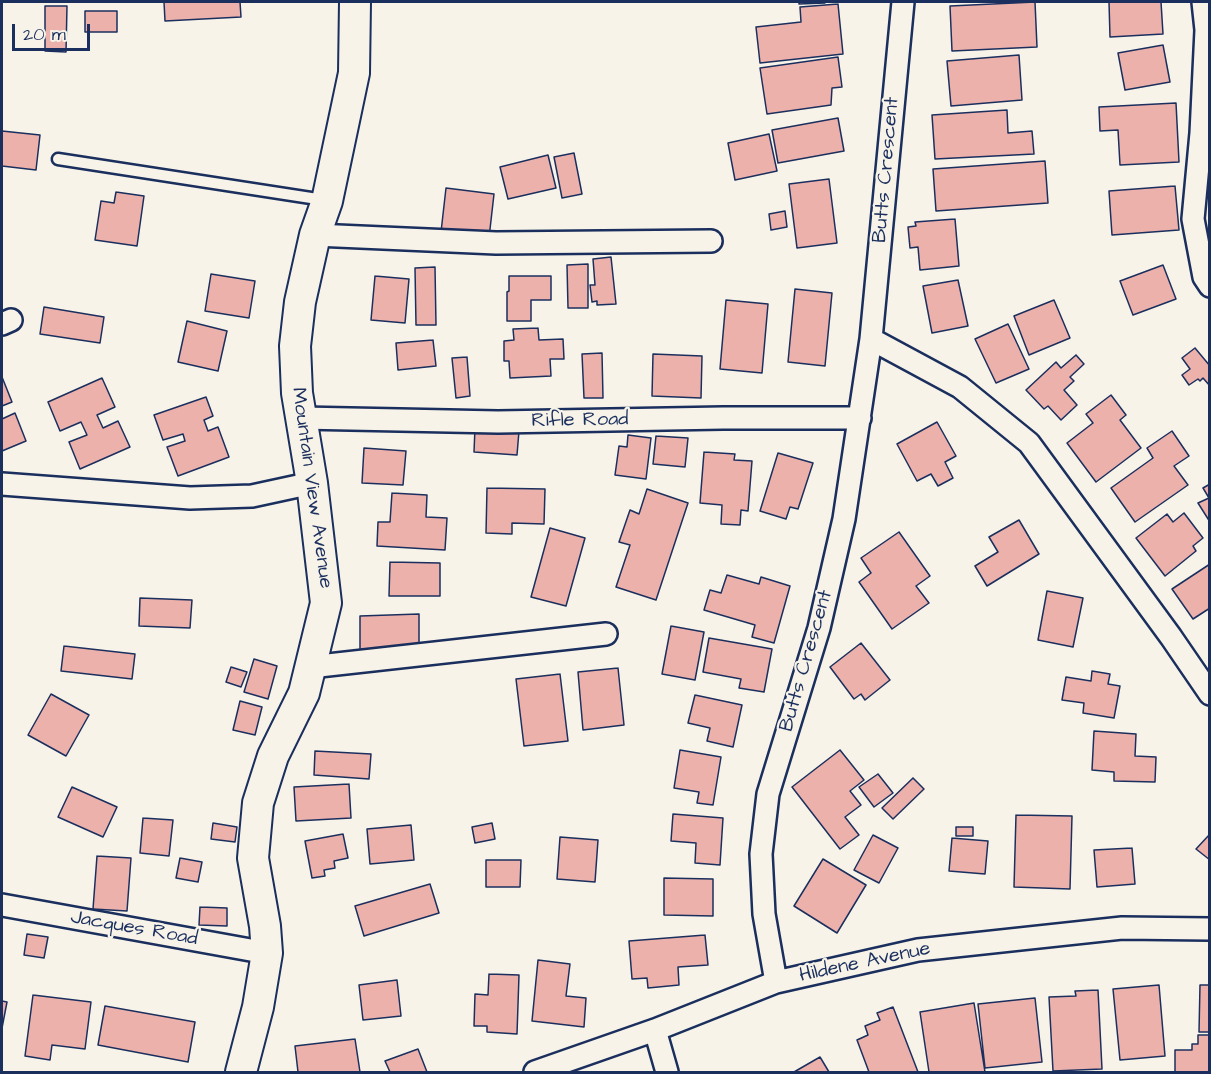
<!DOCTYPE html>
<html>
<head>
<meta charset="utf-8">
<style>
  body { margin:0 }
  #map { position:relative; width:1211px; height:1074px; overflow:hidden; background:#f7f3e8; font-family:"Architects Daughter",sans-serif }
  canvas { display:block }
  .frame { position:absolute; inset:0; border:3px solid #1b2f5e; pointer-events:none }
  .scale { position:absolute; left:12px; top:24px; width:78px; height:27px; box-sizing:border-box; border:3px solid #1b2f5e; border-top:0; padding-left:8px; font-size:18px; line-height:21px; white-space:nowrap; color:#1b2f5e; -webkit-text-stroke:4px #f7f3e8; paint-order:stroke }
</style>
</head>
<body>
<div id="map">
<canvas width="1211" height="1074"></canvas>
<div class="frame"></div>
<div class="scale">20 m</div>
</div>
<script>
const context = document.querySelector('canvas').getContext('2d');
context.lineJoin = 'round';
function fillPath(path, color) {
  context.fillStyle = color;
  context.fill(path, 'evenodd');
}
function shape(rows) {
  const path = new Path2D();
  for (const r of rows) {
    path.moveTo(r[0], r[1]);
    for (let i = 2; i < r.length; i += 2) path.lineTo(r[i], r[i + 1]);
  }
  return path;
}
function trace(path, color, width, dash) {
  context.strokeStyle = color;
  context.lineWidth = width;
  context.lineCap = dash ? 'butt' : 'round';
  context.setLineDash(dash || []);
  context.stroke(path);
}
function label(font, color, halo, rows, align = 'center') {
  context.font = font + ' "Architects Daughter",sans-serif';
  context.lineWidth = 4.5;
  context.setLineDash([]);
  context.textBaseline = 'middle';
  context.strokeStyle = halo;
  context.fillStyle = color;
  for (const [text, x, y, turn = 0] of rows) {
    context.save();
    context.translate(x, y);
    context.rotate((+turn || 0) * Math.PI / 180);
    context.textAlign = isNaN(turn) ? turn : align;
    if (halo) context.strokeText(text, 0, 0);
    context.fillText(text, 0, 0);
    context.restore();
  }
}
const building = shape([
  [164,2,240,2,241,17,165,21,164,2],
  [799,2,825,2,825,3,799,4,799,2],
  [1035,2,1037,47,952,51,950,6,1035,2],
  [1109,2,1161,2,1163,34,1110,37,1109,2],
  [838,4,843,54,760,63,756,27,801,22,800,7,838,4],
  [45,6,67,6,66,52,45,51,45,6],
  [85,11,117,11,117,32,85,32,85,11],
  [1163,45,1170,82,1125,90,1118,53,1163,45],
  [1019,55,1022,100,951,106,947,61,1019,55],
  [838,57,842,87,832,88,831,105,767,114,760,68,838,57],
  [1176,103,1179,162,1120,165,1118,130,1100,131,1099,107,1176,103],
  [1007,110,1008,133,1032,131,1034,154,935,159,932,115,1007,110],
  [838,118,844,151,778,163,772,130,838,118],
  [2,131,40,135,36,170,2,166,2,131],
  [769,134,777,171,735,180,728,143,769,134],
  [574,153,582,194,562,198,554,157,574,153],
  [548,155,556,188,508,199,500,167,548,155],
  [1045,161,1048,203,936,211,933,169,1045,161],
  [829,179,837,243,797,248,789,184,829,179],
  [1175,186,1179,230,1112,235,1109,191,1175,186],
  [446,188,494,194,489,238,441,232,446,188],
  [116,192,144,196,137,246,95,240,101,201,114,203,116,192],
  [785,211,787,227,771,230,769,214,785,211],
  [955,219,959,266,920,270,918,247,910,248,908,227,916,226,915,222,955,219],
  [611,257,616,304,597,305,597,301,592,302,590,285,595,285,593,259,611,257],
  [588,264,588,308,568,308,567,265,588,264],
  [1163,265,1176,299,1133,315,1120,281,1163,265],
  [435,267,436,325,416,325,415,268,435,267],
  [211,274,255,281,249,318,205,311,211,274],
  [375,276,409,279,405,323,371,320,375,276],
  [509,276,551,276,551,300,531,300,531,321,507,321,507,292,509,291,509,276],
  [958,280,968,326,932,333,923,286,958,280],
  [795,289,832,293,825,366,788,362,795,289],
  [726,300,768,304,762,373,720,369,726,300],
  [1054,300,1070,338,1029,355,1014,316,1054,300],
  [44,307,104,317,100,343,40,334,44,307],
  [187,321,227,331,218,371,178,362,187,321],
  [1008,324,1029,369,996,383,975,339,1008,324],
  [538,328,539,340,563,339,564,359,550,359,551,376,510,378,509,361,504,361,504,341,514,340,513,329,538,328],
  [433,340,436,366,398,370,396,343,433,340],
  [1195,348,1210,366,1210,386,1203,378,1200,381,1198,379,1189,385,1182,375,1190,369,1182,358,1195,348],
  [602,353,603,398,584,398,582,354,602,353],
  [653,354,702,356,701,398,652,396,653,354],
  [1076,355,1084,364,1070,377,1074,381,1064,390,1077,405,1061,420,1048,406,1044,409,1026,390,1056,362,1061,368,1076,355],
  [467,357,470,396,456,398,452,358,467,357],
  [2,377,12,402,2,406,2,377],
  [102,378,115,407,97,415,103,428,118,421,130,447,80,469,69,442,87,435,81,422,60,431,48,402,102,378],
  [1111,395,1126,415,1120,420,1141,448,1096,482,1067,443,1093,423,1086,414,1111,395],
  [206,397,213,416,204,420,208,431,218,427,229,457,178,476,167,447,185,441,183,434,163,440,154,415,206,397],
  [15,413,26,441,2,451,2,419,15,413],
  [937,422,956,456,945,462,953,478,938,486,931,474,917,481,897,444,937,422],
  [475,428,519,431,517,455,474,452,475,428],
  [1172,431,1189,456,1174,466,1188,485,1135,522,1111,488,1153,458,1147,448,1172,431],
  [628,435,651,438,646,479,615,475,619,446,627,447,628,435],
  [656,436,688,438,685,467,653,464,656,436],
  [364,448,406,451,403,485,362,483,364,448],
  [704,452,735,454,734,460,752,461,748,511,741,510,740,525,721,524,722,505,700,503,704,452],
  [778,453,813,463,798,509,790,507,786,519,760,511,778,453],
  [1210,484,1210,522,1198,503,1209,498,1203,488,1210,484],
  [487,488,545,489,544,524,512,523,512,534,486,533,487,488],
  [647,489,688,503,656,600,616,587,630,545,619,542,630,510,639,514,647,489],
  [392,493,427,495,426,517,447,518,445,550,377,546,378,522,390,522,392,493],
  [1184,513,1203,538,1193,546,1196,551,1165,576,1136,538,1167,514,1173,522,1184,513],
  [1019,520,1039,554,987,586,975,566,998,552,989,537,1019,520],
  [550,528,585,538,566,606,531,597,550,528],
  [899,532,930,576,916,586,929,603,892,629,859,582,871,573,861,558,899,532],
  [390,562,440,563,440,596,389,596,390,562],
  [1210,564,1210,608,1193,619,1172,589,1210,564],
  [727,575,759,584,761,577,790,586,774,643,752,637,755,625,704,610,710,590,721,593,727,575],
  [1047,591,1083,598,1073,647,1038,640,1047,591],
  [140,598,192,600,190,628,139,626,140,598],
  [419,614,419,653,360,654,360,616,419,614],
  [671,626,704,632,695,680,662,674,671,626],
  [709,638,772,649,764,692,739,688,741,679,703,672,709,638],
  [861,643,890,680,865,700,861,694,854,699,830,667,861,643],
  [64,646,135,654,132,679,61,671,64,646],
  [254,659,277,666,268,699,244,692,254,659],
  [231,667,247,672,241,687,226,682,231,667],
  [618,668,624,725,583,730,578,672,618,668],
  [1092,671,1110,674,1108,684,1120,686,1114,718,1083,713,1084,703,1062,700,1066,677,1091,681,1092,671],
  [560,674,568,741,524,746,516,679,560,674],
  [51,694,89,715,66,756,28,735,51,694],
  [695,695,742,705,733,747,707,741,710,728,688,723,695,695],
  [240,701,262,707,255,735,233,730,240,701],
  [1094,731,1136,734,1135,756,1156,757,1155,782,1114,781,1114,772,1092,770,1094,731],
  [680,750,721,757,713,805,697,803,699,792,674,788,680,750],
  [840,750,864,780,850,791,861,805,845,817,859,835,840,849,792,787,840,750],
  [315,751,371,754,369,779,314,775,315,751],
  [878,774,893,793,874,807,859,787,878,774],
  [913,778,924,789,893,819,882,808,913,778],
  [349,784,351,818,296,821,294,787,349,784],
  [72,787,117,807,103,837,58,817,72,787],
  [673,814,723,818,720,865,695,863,696,843,671,841,673,814],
  [1016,815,1072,816,1070,889,1014,887,1016,815],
  [143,818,173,820,169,856,140,853,143,818],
  [213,823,237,827,235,842,211,839,213,823],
  [492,823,495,839,475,843,472,827,492,823],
  [411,825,414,860,370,864,367,829,411,825],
  [956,827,973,827,973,836,956,836,956,827],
  [343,834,348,858,334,861,335,868,324,870,325,876,312,878,305,841,343,834],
  [1210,834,1210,860,1196,849,1210,834],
  [873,835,898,848,879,883,854,870,873,835],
  [560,837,598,840,595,882,557,879,560,837],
  [952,838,988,841,985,874,949,871,952,838],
  [1132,848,1135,884,1097,887,1094,850,1132,848],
  [97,856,131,858,127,911,93,909,97,856],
  [180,858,202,862,198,882,176,878,180,858],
  [823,859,866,885,837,933,794,906,823,859],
  [486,860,521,860,520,887,486,887,486,860],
  [664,878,713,879,713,916,664,915,664,878],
  [430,884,439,913,364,936,355,906,430,884],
  [200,907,227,908,227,926,199,925,200,907],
  [27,934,48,937,44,958,24,955,27,934],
  [705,935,708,965,678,967,679,985,648,988,647,978,632,979,629,941,705,935],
  [538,960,570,964,566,996,586,998,584,1027,532,1021,538,960],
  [489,974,519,975,517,1034,487,1032,487,1026,474,1026,475,994,488,995,489,974],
  [397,980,401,1016,363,1020,359,985,397,980],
  [1159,985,1165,1056,1120,1060,1113,989,1159,985],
  [1200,985,1210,985,1210,1032,1199,1032,1200,985],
  [1098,990,1102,1069,1053,1071,1049,997,1076,996,1075,991,1098,990],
  [33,995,91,1002,85,1049,52,1045,50,1060,25,1056,33,995],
  [1035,998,1042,1062,985,1068,978,1004,1035,998],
  [2,1001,7,1002,2,1028,2,1001],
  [974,1003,985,1072,929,1072,920,1012,974,1003],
  [105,1006,195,1022,188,1062,98,1045,105,1006],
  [893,1007,918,1072,869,1072,857,1040,868,1035,865,1026,880,1020,877,1013,893,1007],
  [1198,1035,1210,1035,1210,1072,1175,1072,1175,1050,1192,1050,1192,1044,1198,1044,1198,1035],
  [355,1039,360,1072,298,1072,295,1046,355,1039],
  [418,1049,427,1072,390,1072,385,1061,418,1049],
  [820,1057,829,1072,794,1072,820,1057]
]);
fillPath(building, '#edb1ac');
trace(building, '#1b2f5e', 1.5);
const service = shape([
  [58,159,324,200]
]);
const minor = shape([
  [1203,2,1206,30,1201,133,1193,219,1204,277,1210,286],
  [315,235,496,243,711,241],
  [2,324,11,320],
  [871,339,960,387,1029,443,1171,637,1210,694],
  [301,418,498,422,723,418,860,418],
  [2,484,190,498,252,496,312,483],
  [310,667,606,634],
  [2,905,267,953],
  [776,982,764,914,761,854,768,794,819,628,844,519,871,339,903,2],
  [655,1030,667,1072],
  [535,1072,655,1030,776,982,918,950,1122,928,1210,929]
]);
const secondary = shape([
  [241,1072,258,1007,267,953,265,926,253,858,258,803,273,756,304,693,326,603,312,483,297,393,295,346,300,302,315,235,327,201,354,73,355,2]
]);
trace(service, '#1b2f5e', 15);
trace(minor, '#1b2f5e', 26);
trace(secondary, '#1b2f5e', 34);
trace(service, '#f7f3e8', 10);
trace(minor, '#f7f3e8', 21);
trace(secondary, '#f7f3e8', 30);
label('20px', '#1b2f5e', '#f7f3e8', [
  ["Butts Crescent",887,170,-85],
  ["Rifle Road",580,421,-1],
  ["Mountain View Avenue",311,488,82],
  ["Butts Crescent",807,661,-74],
  ["Jacques Road",134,929,10],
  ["Hildene Avenue",865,963,-12]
]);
</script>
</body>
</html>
